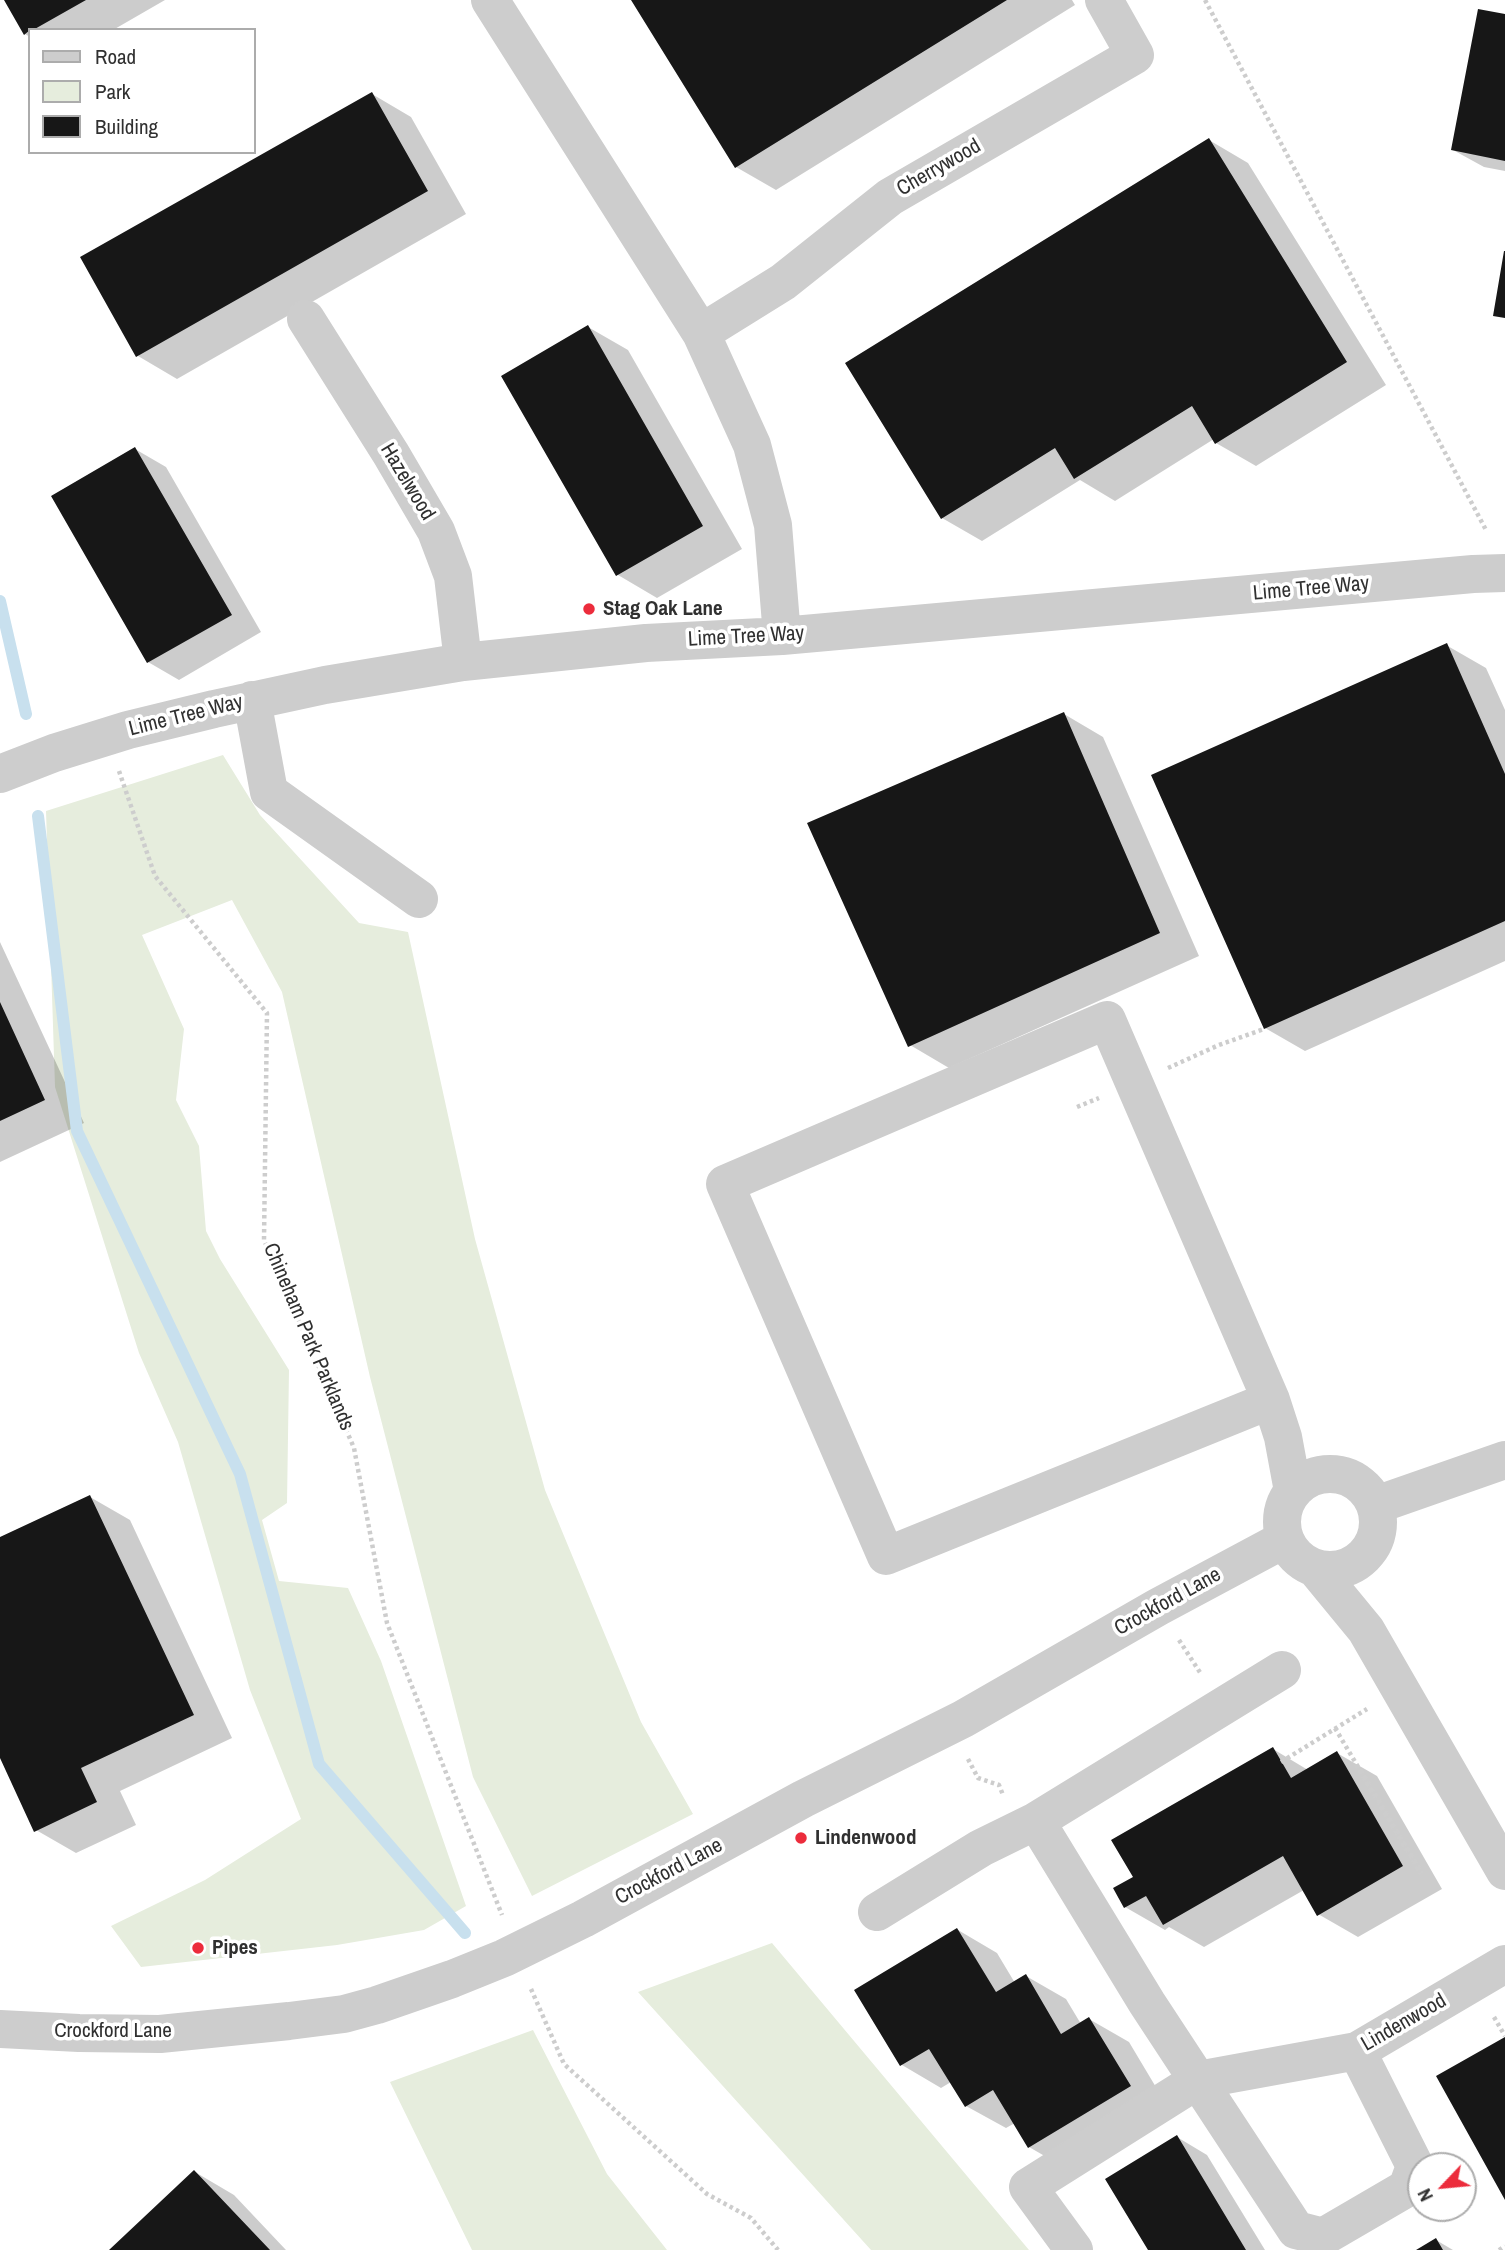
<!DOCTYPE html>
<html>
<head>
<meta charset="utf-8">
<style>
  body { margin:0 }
  #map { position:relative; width:1505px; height:2250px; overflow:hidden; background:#fff; font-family:"Archivo Narrow",sans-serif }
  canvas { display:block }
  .legend { position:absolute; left:28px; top:28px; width:228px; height:126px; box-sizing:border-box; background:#fff; border:2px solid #acacac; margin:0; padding:9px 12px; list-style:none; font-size:21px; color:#303030 }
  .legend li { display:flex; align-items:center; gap:14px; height:35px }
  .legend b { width:35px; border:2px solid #acacac }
  .north { position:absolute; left:1407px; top:2152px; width:70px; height:70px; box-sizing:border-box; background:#fff; border:2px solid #acacac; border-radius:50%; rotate:244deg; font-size:19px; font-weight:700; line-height:28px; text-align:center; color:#303030 }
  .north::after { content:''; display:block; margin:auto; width:24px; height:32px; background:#ec2c3c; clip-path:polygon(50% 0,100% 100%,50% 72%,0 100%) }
</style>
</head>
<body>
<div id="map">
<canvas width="1505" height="2250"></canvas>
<ul class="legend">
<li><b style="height:9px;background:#cdcdcd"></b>Road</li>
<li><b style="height:19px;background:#e6eddd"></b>Park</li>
<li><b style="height:19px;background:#171717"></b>Building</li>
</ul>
<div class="north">N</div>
</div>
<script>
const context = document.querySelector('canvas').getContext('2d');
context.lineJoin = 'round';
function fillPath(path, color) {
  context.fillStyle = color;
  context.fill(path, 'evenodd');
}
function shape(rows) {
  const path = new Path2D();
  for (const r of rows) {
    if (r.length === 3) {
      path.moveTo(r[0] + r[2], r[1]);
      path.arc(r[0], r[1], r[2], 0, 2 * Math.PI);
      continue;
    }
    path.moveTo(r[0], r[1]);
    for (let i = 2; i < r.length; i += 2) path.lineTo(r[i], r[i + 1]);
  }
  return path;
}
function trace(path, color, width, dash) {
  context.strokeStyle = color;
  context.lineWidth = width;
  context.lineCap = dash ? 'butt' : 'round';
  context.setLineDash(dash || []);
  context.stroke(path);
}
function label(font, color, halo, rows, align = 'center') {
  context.font = font + ' "Archivo Narrow",sans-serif';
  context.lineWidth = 7;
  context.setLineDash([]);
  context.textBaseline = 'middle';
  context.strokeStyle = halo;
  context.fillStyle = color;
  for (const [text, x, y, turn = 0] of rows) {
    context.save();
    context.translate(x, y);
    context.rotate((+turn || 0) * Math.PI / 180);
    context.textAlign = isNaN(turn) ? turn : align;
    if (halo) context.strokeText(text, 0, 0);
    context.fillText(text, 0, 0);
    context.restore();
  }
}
fillPath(shape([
  [223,755,260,815,359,923,408,932,475,1239,545,1490,641,1722,693,1814,532,1896,473,1777,370,1377,282,992,232,900,142,935,184,1029,176,1100,199,1146,206,1231,220,1259,289,1370,287,1503,262,1520,279,1581,348,1588,381,1661,466,1906,424,1930,337,1945,141,1967,111,1926,205,1880,301,1819,250,1690,178,1442,139,1353,55,1087,46,811],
  [772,1943,1029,2250,871,2250,638,1992],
  [533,2030,607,2174,667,2250,472,2250,390,2082]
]), '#e6eddd');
fillPath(shape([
  [6,0,165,0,113,30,30,30,30,37,25,34],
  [633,0,1072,0,1075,5,776,190,736,167],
  [1505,16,1505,171,1484,167,1453,150],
  [372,94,411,117,466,214,177,379,138,356],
  [1209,140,1248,163,1386,385,1256,466,1216,443,1214,439,1115,501,1080,480,982,541,942,518],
  [588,327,628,350,742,549,657,598,618,575],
  [135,449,166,467,261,632,179,680,148,662],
  [1446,645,1486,668,1505,710,1505,961,1305,1051,1265,1028],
  [1064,714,1103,737,1199,956,949,1068,910,1045],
  [0,942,84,1123,0,1162],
  [90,1497,130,1520,232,1738,120,1791,136,1825,76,1853,36,1830,0,1754,0,1539],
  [1273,1749,1308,1770,1337,1753,1377,1776,1442,1889,1358,1937,1318,1914,1304,1890,1204,1947,1169,1927,1165,1930,1125,1907,1135,1877],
  [958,1930,997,1953,1015,1983,1026,1976,1066,1999,1081,2024,1089,2019,1129,2042,1169,2109,1069,2170,1029,2147,1015,2123,1006,2128,966,2106,951,2082,941,2088,902,2065],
  [1177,2137,1207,2155,1265,2250,1150,2250],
  [195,2172,234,2195,286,2250,111,2250],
  [1436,2240,1453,2250,1420,2250]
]), '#0003');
trace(shape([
  [0,601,26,714],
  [38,816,77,1131,240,1474,319,1764,465,1933]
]), '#c8e0ee', 12);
fillPath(shape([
  [4,0,86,0,33,30,30,30,24,35],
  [631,0,1007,0,735,168],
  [1478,9,1505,14,1505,161,1451,150],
  [372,92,428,191,136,357,80,257],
  [1209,138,1347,362,1215,444,1192,406,1074,479,1055,448,941,519,845,363],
  [1504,251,1505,251,1505,318,1493,316],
  [588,325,703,526,616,576,501,376],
  [135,447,232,615,147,663,51,496],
  [1447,643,1505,774,1505,921,1264,1029,1151,775],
  [1064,712,1160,933,908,1047,807,823],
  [0,1002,45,1100,0,1121],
  [90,1495,194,1715,81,1768,97,1802,34,1832,0,1758,0,1537],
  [1273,1747,1291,1778,1337,1751,1403,1866,1317,1916,1283,1856,1163,1925,1146,1896,1124,1908,1113,1888,1133,1877,1111,1840],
  [957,1928,996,1992,1026,1974,1061,2034,1089,2017,1131,2086,1028,2148,993,2090,965,2107,929,2049,900,2066,854,1990],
  [1505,2037,1505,2200,1436,2076],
  [1177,2135,1246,2250,1148,2250,1105,2179],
  [194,2170,270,2250,109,2250],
  [1436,2238,1443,2250,1416,2250]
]), '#171717');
trace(shape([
  [1205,0,1486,530],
  [119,771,155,876,267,1013,264,1240,354,1448,387,1623,502,1915],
  [1168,1068,1219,1045,1264,1029],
  [1077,1107,1099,1098],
  [1179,1640,1201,1674],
  [1335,1728,1421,1873],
  [968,1759,978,1778,999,1785,1003,1795],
  [1281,1762,1367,1709],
  [531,1989,564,2064,707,2194,751,2218,778,2250],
  [1494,2017,1505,2036],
  [1499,2250,1505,2246]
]), '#cdcdcd', 4.5, [3.5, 3.5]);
trace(shape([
  [490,0,701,333,752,445,773,525,782,636],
  [306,319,391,454,436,531,453,576,463,662],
  [701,333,783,282,890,197,1135,55,1104,0],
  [252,700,269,792,419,899],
  [0,774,54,753,128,730,214,709,325,685,463,662,646,643,782,636,1473,574,1505,573],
  [1271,1400,886,1556,725,1184,1107,1020,1271,1400,1283,1437,1293,1491],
  [1330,1522,48],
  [1376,1505,1505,1460],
  [1315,1568,1366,1630,1505,1871],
  [1036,1821,1282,1670],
  [877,1912,981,1848,1036,1821,1147,2003,1296,2230,1323,2237,1407,2188,1415,2166,1357,2051],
  [0,2029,79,2033,160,2034,289,2021,344,2014,377,2005,452,1979,504,1958,583,1919,803,1799,963,1719,1158,1607,1285,1539],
  [1074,2250,1028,2187,1198,2080,1357,2051,1505,1964]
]), '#cdcdcd', 38);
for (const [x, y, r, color] of [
  [589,609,7,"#ec2c3c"],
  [801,1838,7,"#ec2c3c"],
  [198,1948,7,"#ec2c3c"]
]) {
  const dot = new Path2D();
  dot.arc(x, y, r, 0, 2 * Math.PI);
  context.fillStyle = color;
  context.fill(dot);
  trace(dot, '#fff', 2.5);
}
label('21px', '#303030', '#fff', [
  ["Cherrywood",939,168,-30],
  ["Hazelwood",407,482,59],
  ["Lime Tree Way",1311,589,-5],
  ["Lime Tree Way",746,637,-3],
  ["Lime Tree Way",186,716,-14],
  ["Chineham Park Parklands",308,1337,67],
  ["Crockford Lane",1168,1602,-29],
  ["Crockford Lane",669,1872,-28],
  ["Lindenwood",1404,2023,-30],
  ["Crockford Lane",113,2031]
]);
label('bold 21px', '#303030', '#fff', [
  ["Stag Oak Lane",603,609],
  ["Lindenwood",815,1838],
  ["Pipes",212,1948]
], 'left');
</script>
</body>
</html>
